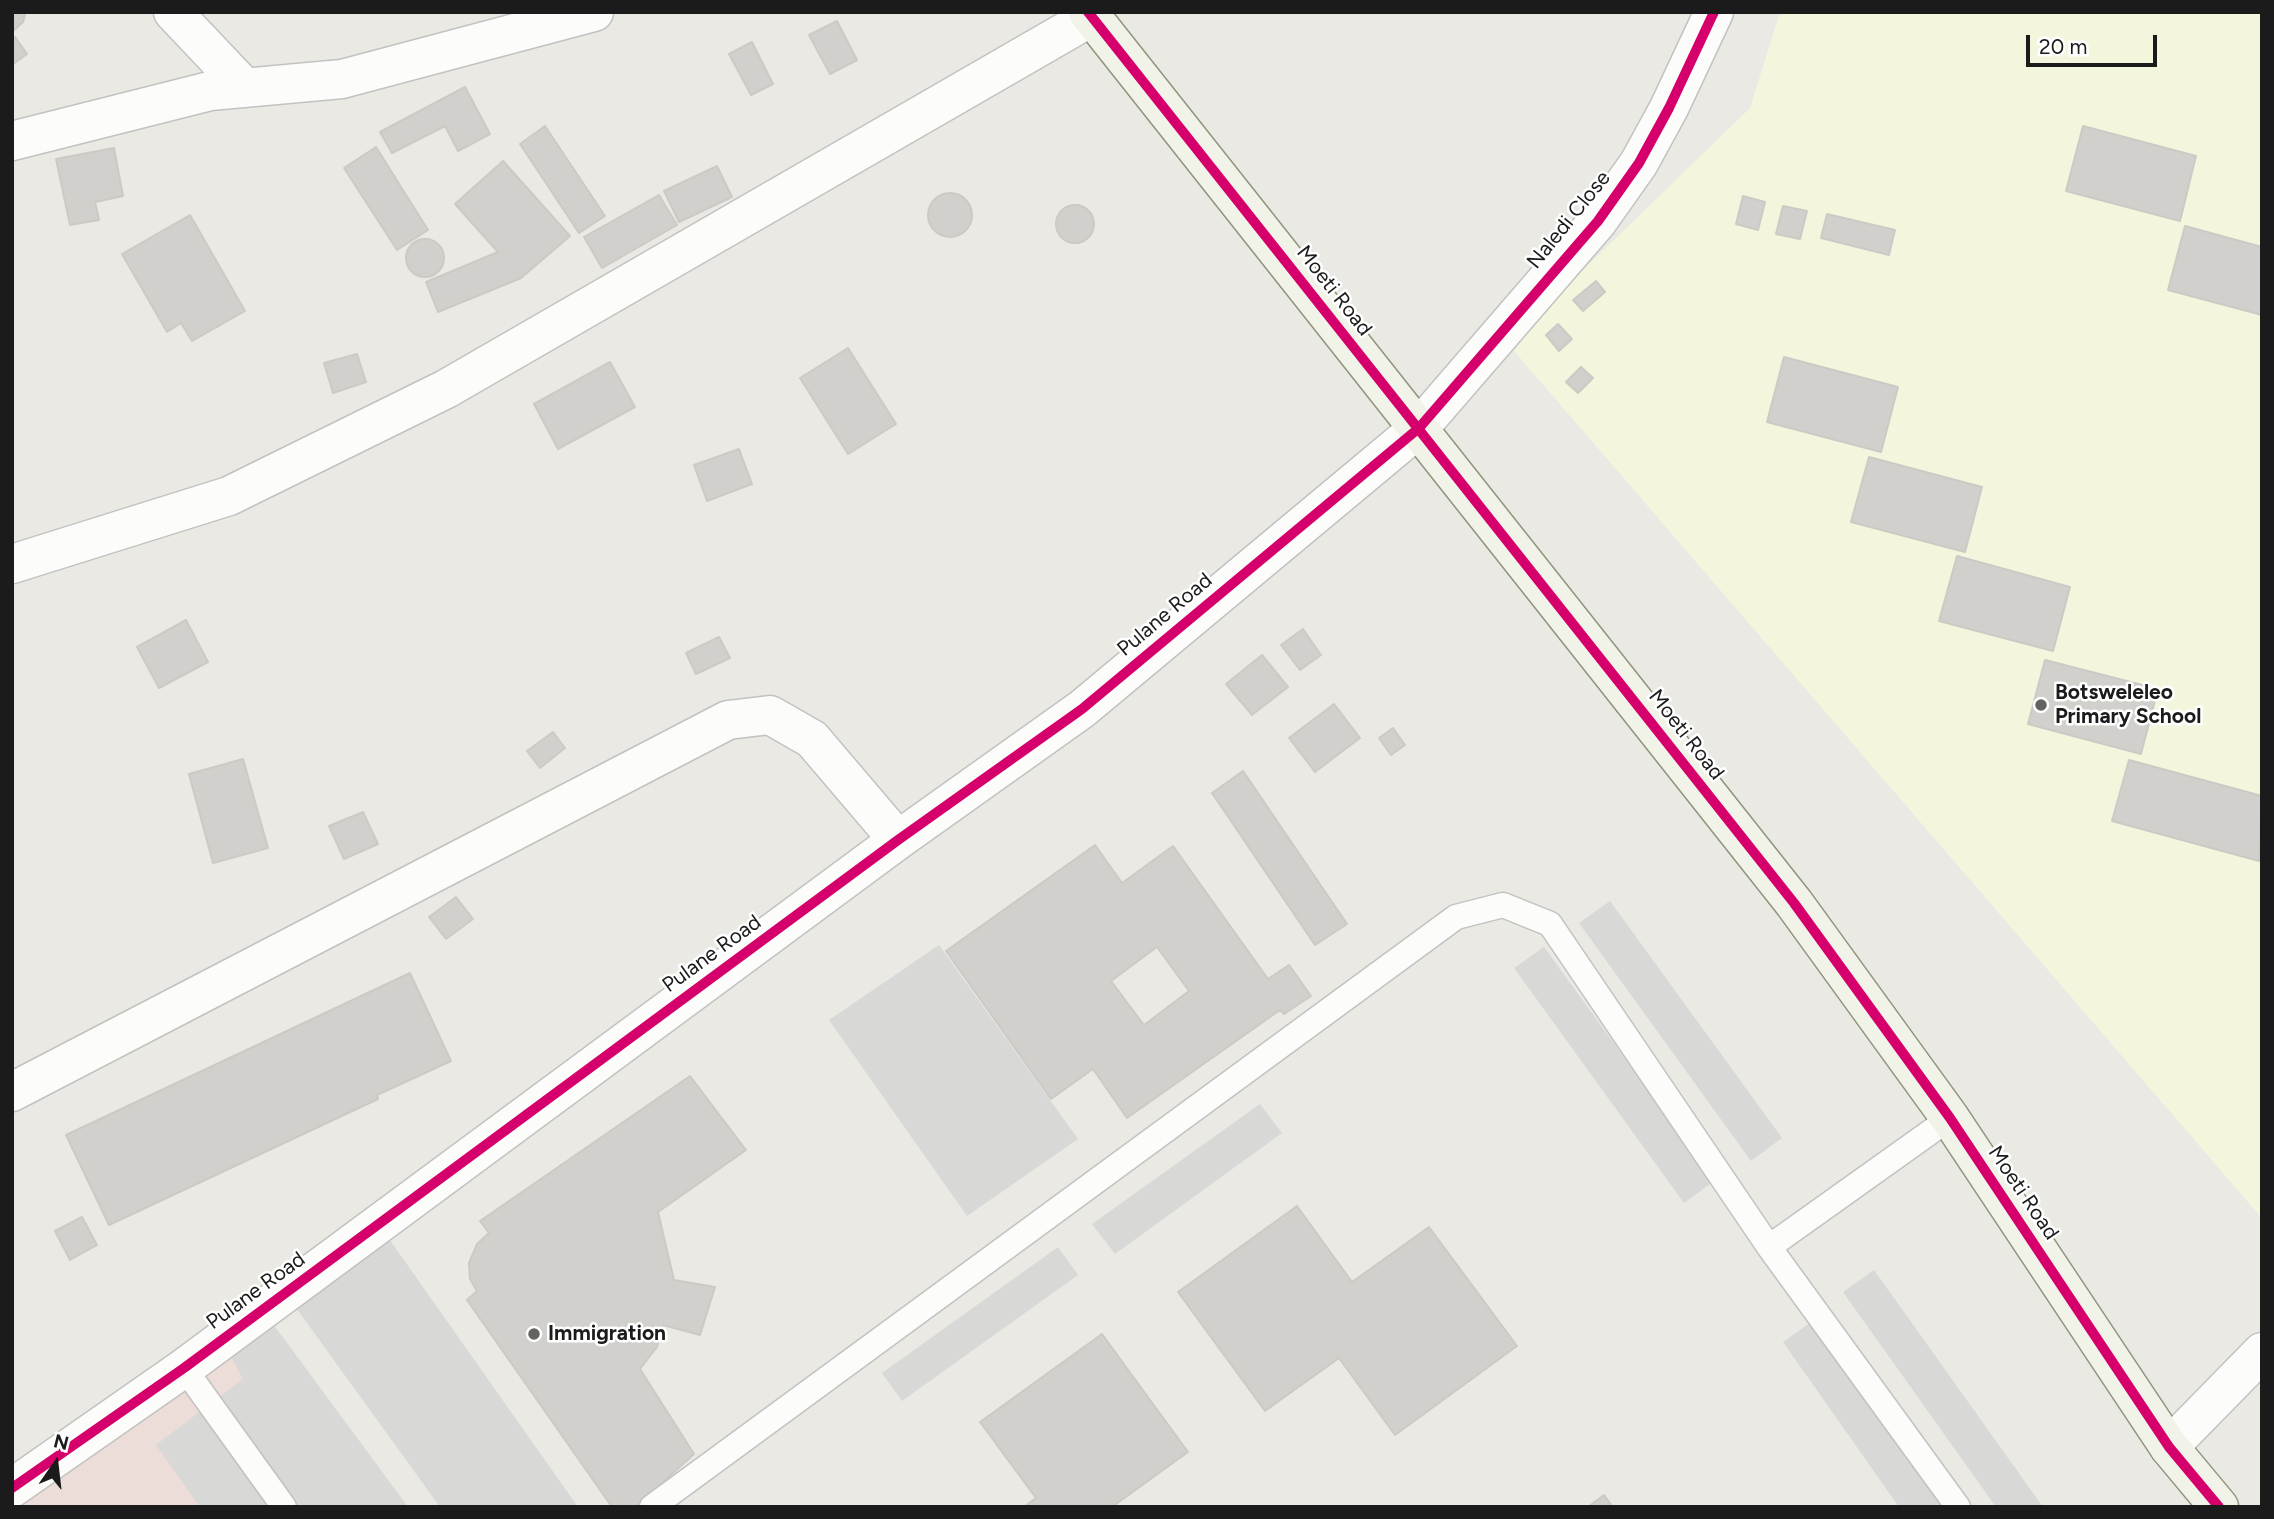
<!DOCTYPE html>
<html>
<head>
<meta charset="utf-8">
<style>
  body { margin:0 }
  #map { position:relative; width:2274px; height:1519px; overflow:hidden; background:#eae9e4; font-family:Figtree,sans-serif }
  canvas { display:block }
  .frame { position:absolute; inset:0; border:14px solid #1b1b1b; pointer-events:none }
  .north { position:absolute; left:21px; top:1428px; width:70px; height:70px; -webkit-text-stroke:5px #fff; paint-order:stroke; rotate:14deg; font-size:19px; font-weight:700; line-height:28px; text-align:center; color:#1b1b1b }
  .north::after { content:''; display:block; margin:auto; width:24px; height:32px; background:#1b1b1b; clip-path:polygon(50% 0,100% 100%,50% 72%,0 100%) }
  .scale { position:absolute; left:2026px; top:35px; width:131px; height:32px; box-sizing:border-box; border:4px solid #1b1b1b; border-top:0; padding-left:9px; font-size:21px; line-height:24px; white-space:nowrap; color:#1b1b1b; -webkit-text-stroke:5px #fff; paint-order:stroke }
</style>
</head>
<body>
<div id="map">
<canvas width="2274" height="1519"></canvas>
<div class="frame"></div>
<div class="north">N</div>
<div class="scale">20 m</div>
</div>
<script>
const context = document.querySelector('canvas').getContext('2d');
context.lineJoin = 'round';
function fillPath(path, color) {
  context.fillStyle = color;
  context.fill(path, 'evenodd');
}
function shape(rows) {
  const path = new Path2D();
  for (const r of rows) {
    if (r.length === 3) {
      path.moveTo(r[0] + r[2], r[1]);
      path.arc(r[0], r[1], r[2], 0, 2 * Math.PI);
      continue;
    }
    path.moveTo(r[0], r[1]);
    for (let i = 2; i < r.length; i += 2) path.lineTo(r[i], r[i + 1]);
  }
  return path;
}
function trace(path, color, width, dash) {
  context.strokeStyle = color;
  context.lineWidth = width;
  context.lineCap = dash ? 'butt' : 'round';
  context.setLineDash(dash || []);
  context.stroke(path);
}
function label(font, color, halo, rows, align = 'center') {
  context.font = font + ' Figtree,sans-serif';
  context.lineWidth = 5;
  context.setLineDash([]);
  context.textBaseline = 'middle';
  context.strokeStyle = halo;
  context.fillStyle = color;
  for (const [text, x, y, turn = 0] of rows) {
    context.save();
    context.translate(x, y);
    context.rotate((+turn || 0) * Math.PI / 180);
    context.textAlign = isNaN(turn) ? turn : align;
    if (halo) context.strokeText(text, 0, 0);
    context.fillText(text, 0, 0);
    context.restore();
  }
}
fillPath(shape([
  [259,1305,408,1507,12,1507]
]), '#edddd8');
fillPath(shape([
  [1780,12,2262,12,2260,1216,1514,351,1546,306,1750,108]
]), '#f3f5dd');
fillPath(shape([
  [1610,901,1782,1138,1751,1161,1579,923],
  [939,945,1078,1139,967,1216,829,1020],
  [1544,947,1714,1181,1684,1203,1514,968],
  [1260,1104,1282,1133,1115,1254,1092,1224],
  [387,1236,578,1507,440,1507,294,1305],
  [1058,1247,1078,1275,902,1401,882,1373],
  [1874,1270,2043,1507,1996,1507,1843,1292],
  [259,1305,408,1507,200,1507,156,1445,243,1379,221,1339],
  [1814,1320,1945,1507,1899,1507,1783,1342]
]), '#d8d8d6');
const building = shape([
  [12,12,24,12,25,15,23,22,12,32,12,12],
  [837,21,857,60,830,74,809,35,837,21],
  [15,37,27,54,12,65,12,39,15,37],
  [752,42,773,84,751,95,729,54,752,42],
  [465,87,490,134,458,151,445,126,392,153,380,132,465,87],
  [545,126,605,216,579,233,520,144,545,126],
  [2083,126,2196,156,2180,221,2066,191,2083,126],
  [376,147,428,230,397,250,344,168,376,147],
  [114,148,123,196,95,202,99,220,70,225,56,159,114,148],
  [503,161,570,236,521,278,438,312,426,282,498,252,455,204,503,161],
  [717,166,732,197,679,222,664,191,717,166],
  [950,215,22],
  [659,195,677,225,602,268,584,237,659,195],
  [1743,196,1765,202,1758,230,1736,224,1743,196],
  [1075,224,19],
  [1783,206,1807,211,1800,239,1776,234,1783,206],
  [1827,214,1895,230,1889,255,1821,238,1827,214],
  [190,215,245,311,192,341,181,323,167,332,122,254,190,215],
  [2185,226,2262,247,2262,315,2168,290,2185,226],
  [425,258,19],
  [1596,281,1605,292,1583,311,1573,300,1596,281],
  [1558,324,1572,339,1559,351,1546,335,1558,324],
  [848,348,896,424,848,454,800,378,848,348],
  [357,354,366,382,333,393,324,363,357,354],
  [1784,357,1898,387,1881,452,1767,422,1784,357],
  [610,362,635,407,558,449,534,404,610,362],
  [1581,367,1593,378,1578,393,1566,382,1581,367],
  [739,449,752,484,707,501,694,465,739,449],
  [1869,457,1982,487,1965,552,1851,522,1869,457],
  [1957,556,2070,587,2053,651,1939,621,1957,556],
  [186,620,208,662,159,688,137,647,186,620],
  [1303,629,1321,655,1300,670,1281,645,1303,629],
  [719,637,730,658,696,674,686,653,719,637],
  [1262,655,1288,687,1252,715,1226,684,1262,655],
  [2045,660,2158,689,2141,754,2028,724,2045,660],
  [1334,704,1360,738,1315,772,1289,738,1334,704],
  [1393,728,1405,745,1391,755,1379,738,1393,728],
  [553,732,565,748,540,768,527,751,553,732],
  [243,759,268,848,213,863,189,774,243,759],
  [2129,760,2262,796,2259,861,2112,821,2129,760],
  [1243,771,1347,924,1315,945,1212,793,1243,771],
  [363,812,378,844,344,859,329,826,363,812],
  [1095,845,1122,883,1173,846,1268,979,1289,965,1311,996,1284,1014,1280,1010,1127,1118,1093,1069,1051,1099,946,951,1095,845],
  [1157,947,1189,991,1144,1025,1111,981,1157,947],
  [456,897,473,919,446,939,429,917,456,897],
  [410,973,451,1061,377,1095,378,1099,109,1225,66,1135,410,973],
  [690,1076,746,1150,658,1212,674,1280,715,1287,700,1335,663,1325,657,1347,640,1369,694,1454,636,1507,612,1507,467,1300,477,1291,470,1279,469,1263,477,1244,489,1233,480,1221,690,1076],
  [1297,1206,1352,1282,1429,1227,1517,1346,1395,1435,1339,1358,1265,1411,1178,1292,1297,1206],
  [82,1217,97,1245,70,1260,55,1231,82,1217],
  [1102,1334,1188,1452,1112,1507,1024,1507,1036,1498,980,1422,1102,1334],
  [1604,1495,1613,1507,1588,1507,1604,1495]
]);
fillPath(building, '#d2d0cc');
trace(building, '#cdcac5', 2);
const lane = shape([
  [1769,1247,1950,1118],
  [184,1368,284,1507],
  [652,1507,1456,917,1503,905,1550,924,1769,1247,1958,1507]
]);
const street = shape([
  [173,12,245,88],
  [12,141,210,91,342,79,594,12],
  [12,564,229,496,446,389,1091,17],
  [12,1092,728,720,770,715,812,739,898,840],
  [2169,1447,2262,1352],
  [12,1488,184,1368,898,840,1082,709,1419,428,1598,221,1639,163,1669,108,1714,12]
]);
const secondary = shape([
  [1088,12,1794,903,1950,1118,2169,1447,2219,1507]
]);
trace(lane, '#c2c2c0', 27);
trace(street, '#c2c2c0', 41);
trace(secondary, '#90947c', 41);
trace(lane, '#fcfcfb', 24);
trace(street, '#fcfcfb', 38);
trace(secondary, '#f1f2e8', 38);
trace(shape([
  [1088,12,1794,903,1950,1118,2169,1447,2219,1507],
  [12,1488,184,1368,898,840,1082,709,1419,428,1598,221,1639,163,1669,108,1714,12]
]), '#d6006c', 10);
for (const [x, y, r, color] of [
  [2041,705,7,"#636361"],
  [534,1334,7,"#636361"]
]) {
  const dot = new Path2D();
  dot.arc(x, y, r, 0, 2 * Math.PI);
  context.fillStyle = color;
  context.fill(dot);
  trace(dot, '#fff', 2.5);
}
label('21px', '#1b1b1b', '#fff', [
  ["Naledi Close",1569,220,-51],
  ["Moeti Road",1334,291,52],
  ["Pulane Road",1165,615,-40],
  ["Moeti Road",1686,735,52],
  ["Pulane Road",712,954,-36],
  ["Moeti Road",2023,1193,56],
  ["Pulane Road",256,1291,-36]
]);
label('bold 21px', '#1b1b1b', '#fff', [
  ["Botsweleleo",2055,693],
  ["Primary School",2055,717],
  ["Immigration",548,1334]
], 'left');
</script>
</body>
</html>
